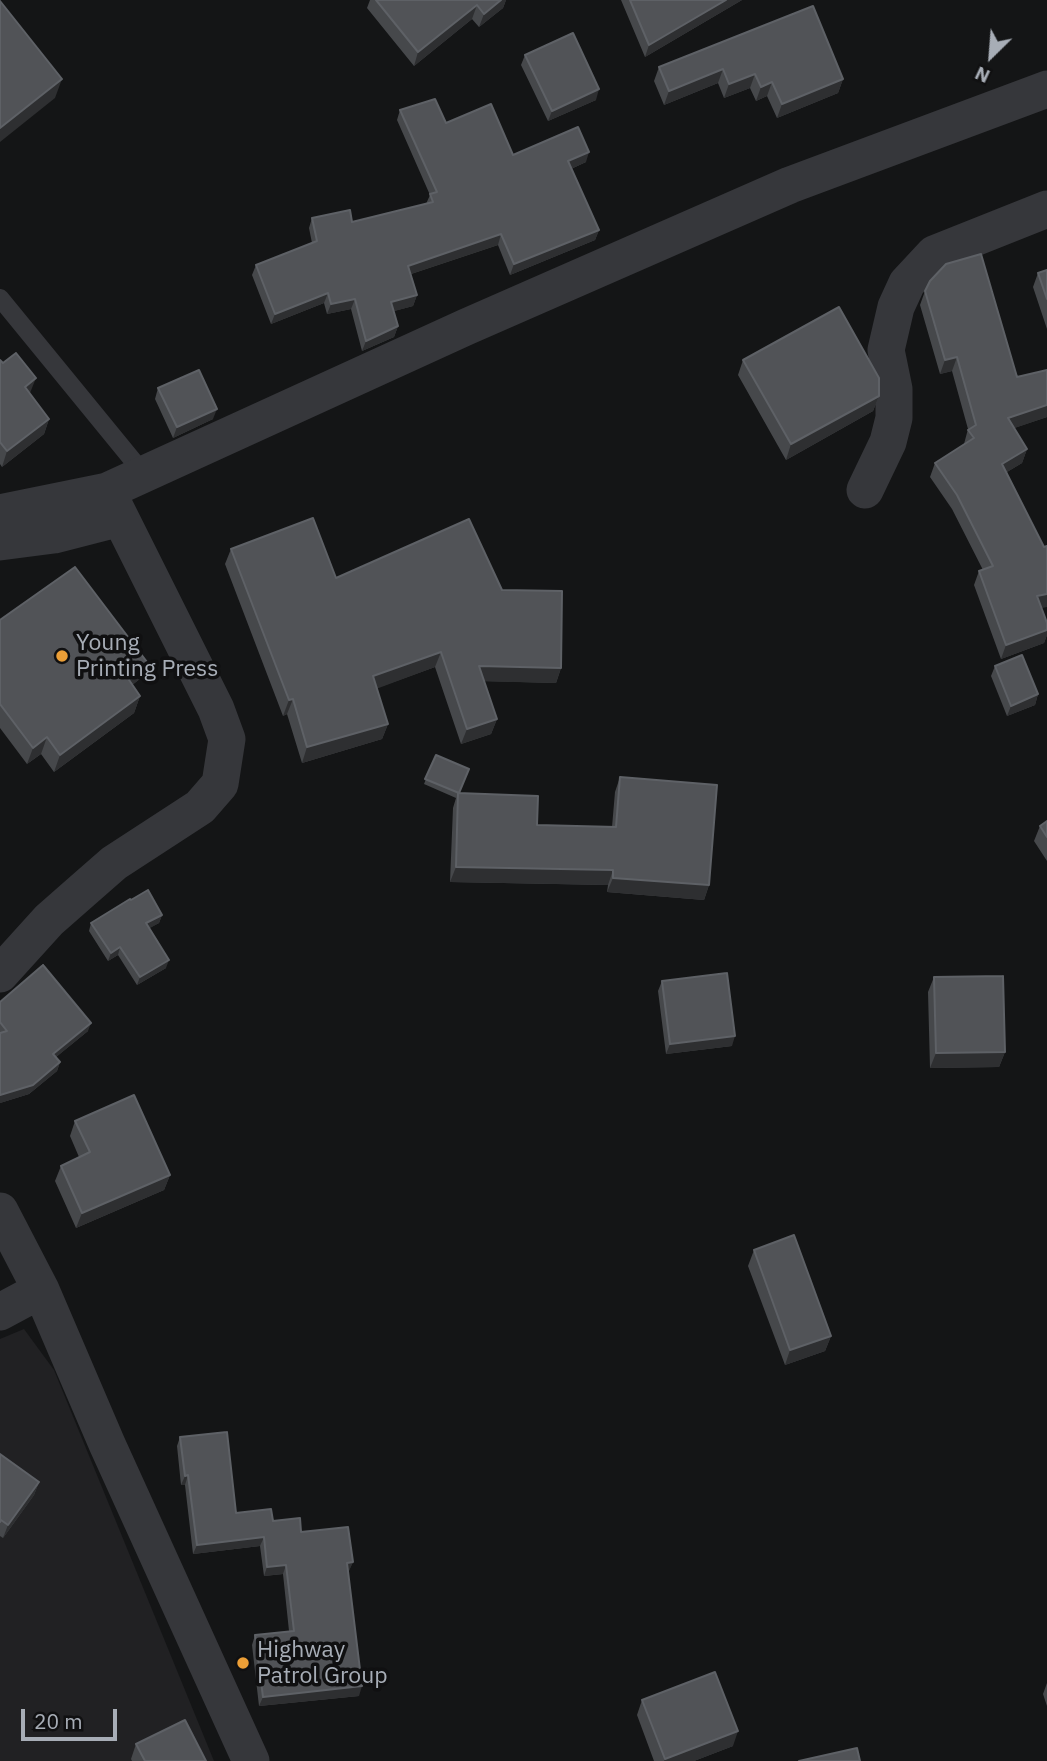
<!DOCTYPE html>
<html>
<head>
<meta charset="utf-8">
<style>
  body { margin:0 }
  #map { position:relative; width:1047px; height:1761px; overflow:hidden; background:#141516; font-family:"IBM Plex Sans",sans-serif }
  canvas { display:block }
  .north { position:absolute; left:956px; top:21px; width:70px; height:70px; -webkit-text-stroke:5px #101011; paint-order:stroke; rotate:205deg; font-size:19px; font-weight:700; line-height:28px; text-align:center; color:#a7adb6 }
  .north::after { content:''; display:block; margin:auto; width:24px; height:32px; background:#a7adb6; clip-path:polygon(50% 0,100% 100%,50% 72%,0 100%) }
  .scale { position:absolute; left:21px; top:1709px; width:96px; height:32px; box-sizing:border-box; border:4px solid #a7adb6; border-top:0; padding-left:9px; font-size:21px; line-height:24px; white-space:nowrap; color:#a7adb6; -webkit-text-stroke:5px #101011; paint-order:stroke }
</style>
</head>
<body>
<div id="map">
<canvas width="1047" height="1761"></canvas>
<div class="north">N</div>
<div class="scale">20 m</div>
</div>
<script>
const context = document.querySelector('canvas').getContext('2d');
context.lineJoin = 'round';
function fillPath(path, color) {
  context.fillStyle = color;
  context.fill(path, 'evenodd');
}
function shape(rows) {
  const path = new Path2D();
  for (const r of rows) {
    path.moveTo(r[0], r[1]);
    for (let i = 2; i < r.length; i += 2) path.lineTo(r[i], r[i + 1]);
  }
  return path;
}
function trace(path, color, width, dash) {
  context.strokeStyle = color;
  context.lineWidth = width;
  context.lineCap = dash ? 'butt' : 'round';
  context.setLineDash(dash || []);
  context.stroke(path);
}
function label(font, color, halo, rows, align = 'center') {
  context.font = font + ' "IBM Plex Sans",sans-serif';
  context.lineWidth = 7;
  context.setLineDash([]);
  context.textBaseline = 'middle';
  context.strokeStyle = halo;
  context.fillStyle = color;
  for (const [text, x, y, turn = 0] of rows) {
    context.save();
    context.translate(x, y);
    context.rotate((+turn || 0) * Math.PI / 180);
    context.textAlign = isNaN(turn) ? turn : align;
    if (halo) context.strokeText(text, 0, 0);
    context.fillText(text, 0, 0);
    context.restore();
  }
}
fillPath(shape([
  [24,1329,54,1370,214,1761,0,1761,0,1339]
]), '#212123');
trace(shape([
  [0,298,144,474]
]), '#36373b', 18);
trace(shape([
  [865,490,888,442,894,418,894,389,886,350,896,307,907,283,934,254,1047,209],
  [0,513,107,491,466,327,790,185,1047,89],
  [0,542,54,535,120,518],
  [0,974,49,920,82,891,114,863,200,807,220,784,227,739,216,709,107,491],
  [0,1211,41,1290,107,1444,251,1761],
  [0,1312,41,1290]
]), '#36373b', 37);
fillPath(shape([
  [370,0,506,0,503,8,479,27,472,19,414,66,367,8],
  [621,0,742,0,645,57],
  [813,6,843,79,838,93,777,118,767,96,756,101,750,88,724,98,718,83,664,105,654,81,659,67],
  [525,55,596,100,548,121,521,65],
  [400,110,446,123,513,155,586,162,571,169,599,230,595,240,510,275,498,245,411,274,417,295,413,306,394,311,398,326,394,337,362,351,351,309,327,314,324,303,271,324,252,275,256,265,312,243,309,228,312,218,352,222,426,204,430,195,397,120],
  [1047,270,1047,329,1033,287,1038,273],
  [925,291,1047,417,1014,428,1027,449,1022,463,1007,472,1041,608,1047,623,1047,635,1044,643,1001,659,974,585,979,571,983,570,952,509,930,477,935,463,964,444,968,429,952,371,940,374,920,305],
  [0,360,30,394,49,419,44,434,2,467,0,464],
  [743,360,879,396,873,411,786,460,738,375],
  [158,388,213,419,173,438,155,399],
  [231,549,336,578,502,590,561,668,556,683,484,681,497,719,491,734,461,744,435,667,377,688,388,724,382,739,302,763,287,714,283,716,225,564],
  [0,620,141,678,132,685,140,696,134,713,54,772,41,754,27,764,0,728],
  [995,666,1038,694,1035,705,1007,716,991,676],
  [436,755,459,793,537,825,612,827,615,792,620,777,709,885,704,900,607,892,608,885,450,882,453,808,456,798,424,784],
  [1047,821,1047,861,1034,841,1040,826],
  [131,900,162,915,159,923,149,928,166,968,137,985,118,955,108,961,89,931,91,923],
  [934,977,1005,1052,999,1067,930,1068,928,992],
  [662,981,732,1046,666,1054,658,991],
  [0,1002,88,1031,56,1057,60,1062,57,1071,29,1094,0,1103],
  [75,1121,170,1175,164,1190,76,1228,55,1181,61,1166,79,1157,70,1136],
  [754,1250,831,1336,825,1351,785,1365,748,1266],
  [180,1437,236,1513,273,1521,301,1532,353,1562,348,1572,359,1696,259,1706,252,1645,255,1635,289,1631,283,1574,264,1576,260,1546,193,1554,185,1485,181,1485,177,1446],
  [0,1454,39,1482,34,1495,3,1538,0,1536],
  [1047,1683,1047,1706,1043,1694],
  [642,1700,733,1746,694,1761,654,1761,637,1715],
  [136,1744,206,1761,132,1761,131,1759]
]), '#46484b');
fillPath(shape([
  [501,0,506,0,503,8,479,27,484,14],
  [726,0,742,0,645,57,649,45],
  [477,5,472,19,414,66,418,52],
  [723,69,718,83,664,105,669,91],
  [755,74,750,88,724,98,729,84],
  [62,79,55,98,0,142,0,128],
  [843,79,838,93,777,118,782,104],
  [772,82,767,96,756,101,761,87],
  [599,89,596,100,548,121,552,111],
  [589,152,586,162,564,172,568,161],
  [599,230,595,240,510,275,514,264],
  [501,234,498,245,405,276,408,266],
  [328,293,324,303,271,324,275,314],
  [417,295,413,306,387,313,391,302],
  [355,299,351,309,327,314,331,304],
  [398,326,394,337,362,351,366,341],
  [957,357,952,371,940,374,945,360],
  [36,378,30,393,19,402,25,387],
  [879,396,873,411,786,460,791,444],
  [1047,405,1047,417,1003,432,1008,418],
  [217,409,213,419,173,438,177,427],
  [49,419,44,434,2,467,7,451],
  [1027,449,1022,463,997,478,1002,464],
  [1047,594,1047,607,1032,610,1037,596],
  [1047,630,1047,635,1044,643,1001,659,1006,645],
  [441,652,435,667,368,692,373,676],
  [147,662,141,678,121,694,127,677],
  [479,666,561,668,556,683,473,681],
  [1038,694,1035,705,1007,716,1011,706],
  [140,696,134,713,54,772,60,755],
  [293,699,287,714,283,716,289,700],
  [497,719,491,734,461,744,467,729],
  [388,724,382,739,302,763,307,747],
  [47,737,41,754,27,764,33,748],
  [456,867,613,870,608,885,450,882],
  [613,878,709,885,704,900,607,892],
  [162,915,159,923,143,932,146,923],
  [120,947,118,955,108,961,111,953],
  [169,960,166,968,137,985,140,977],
  [91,1023,88,1031,50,1062,53,1054],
  [735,1036,732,1046,666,1054,670,1044],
  [1005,1052,999,1067,930,1068,936,1053],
  [60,1062,57,1071,29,1094,0,1103,0,1095],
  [170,1175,164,1190,76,1228,82,1213],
  [831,1336,825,1351,785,1365,790,1350],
  [188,1475,185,1485,181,1485,185,1476],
  [39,1482,34,1495,3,1538,8,1525],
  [264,1537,260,1546,193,1554,197,1545],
  [353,1562,349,1571,344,1572,347,1563],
  [286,1565,283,1574,264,1576,267,1567],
  [362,1686,359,1696,259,1706,263,1697],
  [738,1731,733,1746,694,1761,664,1761,665,1759]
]), '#2e2f31');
const building = shape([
  [376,0,501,0,484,14,477,5,418,52,376,0],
  [630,0,726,0,649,45,630,0],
  [0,1,62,79,0,128,0,1],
  [813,6,843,79,782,104,772,82,761,87,755,74,729,84,723,69,669,91,659,67,813,6],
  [573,33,599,89,552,111,525,55,573,33],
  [435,99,446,123,491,104,513,155,578,127,589,152,568,161,599,230,514,264,501,234,408,266,417,295,391,302,398,326,366,341,355,299,331,304,328,293,275,314,256,265,317,241,312,218,350,210,352,222,433,202,430,194,437,192,400,110,435,99],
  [981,254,1017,377,1047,370,1047,405,1008,418,1027,449,1002,464,1044,547,1047,546,1047,594,1037,596,1047,623,1047,630,1006,645,979,571,993,566,957,495,935,463,974,438,968,430,976,425,957,357,945,360,925,291,930,281,946,264,981,254],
  [1047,270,1047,299,1038,273,1047,270],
  [839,307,879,378,879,396,791,444,743,360,839,307],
  [16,353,36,378,25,387,49,419,7,451,0,442,0,360,3,363,16,353],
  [199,370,217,409,177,427,158,388,199,370],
  [313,518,336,578,469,519,502,590,562,591,561,668,479,666,497,719,467,729,441,652,373,676,388,724,307,747,293,699,289,700,231,549,313,518],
  [75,567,147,662,127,677,140,696,60,755,47,737,33,748,0,704,0,620,75,567],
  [1022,655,1038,694,1011,706,995,666,1022,655],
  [436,755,469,769,459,793,425,779,436,755],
  [620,777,717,785,709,885,613,878,613,870,456,867,458,793,538,796,537,825,616,827,620,777],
  [1047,821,1047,837,1040,826,1047,821],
  [148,890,162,915,146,923,169,960,140,977,120,947,111,953,91,923,130,899,131,900,148,890],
  [43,965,91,1023,53,1054,60,1062,33,1085,0,1095,0,1033,7,1031,0,1022,0,1002,43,965],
  [727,973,735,1036,670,1044,662,981,727,973],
  [1003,976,1005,1052,936,1053,934,977,1003,976],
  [134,1095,170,1175,82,1213,61,1166,90,1152,75,1121,134,1095],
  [794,1235,831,1336,790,1350,754,1250,794,1235],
  [227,1432,236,1513,271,1509,273,1521,300,1518,301,1532,348,1527,353,1562,347,1563,362,1686,263,1697,255,1635,294,1631,286,1565,267,1567,264,1537,197,1545,188,1475,185,1476,180,1437,227,1432],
  [0,1454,39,1482,8,1525,1,1520,0,1522,0,1454],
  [715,1672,738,1731,665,1759,642,1700,715,1672],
  [185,1720,206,1761,145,1761,136,1744,185,1720],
  [857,1748,860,1761,799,1761,857,1748]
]);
fillPath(building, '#515357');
trace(building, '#5e6166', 2);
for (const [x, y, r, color] of [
  [62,656,7,"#ec9f37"],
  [243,1663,7,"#ec9f37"]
]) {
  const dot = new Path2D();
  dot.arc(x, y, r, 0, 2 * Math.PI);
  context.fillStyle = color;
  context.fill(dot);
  trace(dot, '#101011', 2.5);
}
label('23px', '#a7adb6', '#101011', [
  ["Young",76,643],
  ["Printing Press",76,669],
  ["Highway",257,1650],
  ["Patrol Group",257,1676]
], 'left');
</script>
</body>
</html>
